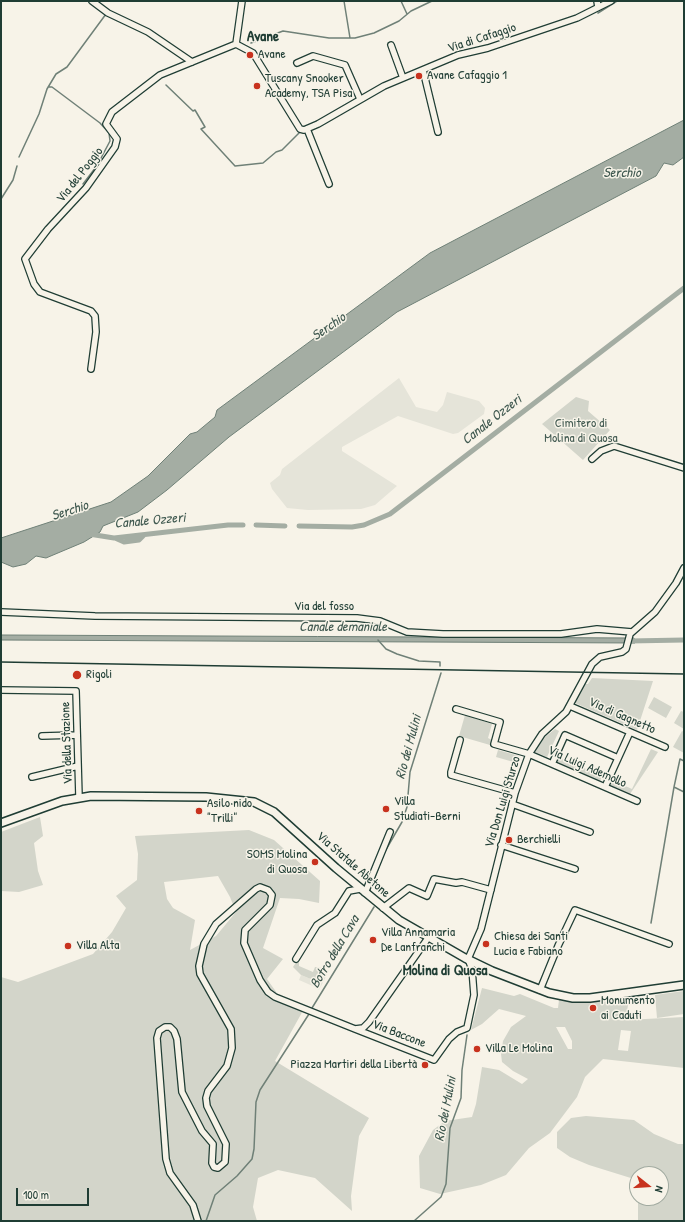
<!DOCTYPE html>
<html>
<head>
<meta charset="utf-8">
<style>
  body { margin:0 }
  #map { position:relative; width:685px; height:1222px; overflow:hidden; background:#f7f3e8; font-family:"Patrick Hand",sans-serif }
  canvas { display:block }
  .frame { position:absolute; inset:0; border:2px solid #1f3d34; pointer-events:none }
  .north { position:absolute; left:629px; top:1166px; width:40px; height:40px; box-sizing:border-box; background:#f7f3e8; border:1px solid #a1aaa0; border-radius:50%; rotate:107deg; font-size:11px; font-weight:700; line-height:16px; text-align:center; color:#1f3d34 }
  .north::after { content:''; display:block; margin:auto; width:14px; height:18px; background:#c8321e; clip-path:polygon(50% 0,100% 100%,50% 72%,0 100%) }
  .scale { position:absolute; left:16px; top:1188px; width:73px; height:18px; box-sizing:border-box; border:2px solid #1f3d34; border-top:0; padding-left:5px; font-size:12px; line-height:14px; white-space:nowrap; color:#1f3d34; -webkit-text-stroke:3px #f7f3e8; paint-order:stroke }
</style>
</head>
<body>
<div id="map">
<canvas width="685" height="1222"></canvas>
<div class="frame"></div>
<div class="north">N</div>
<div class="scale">100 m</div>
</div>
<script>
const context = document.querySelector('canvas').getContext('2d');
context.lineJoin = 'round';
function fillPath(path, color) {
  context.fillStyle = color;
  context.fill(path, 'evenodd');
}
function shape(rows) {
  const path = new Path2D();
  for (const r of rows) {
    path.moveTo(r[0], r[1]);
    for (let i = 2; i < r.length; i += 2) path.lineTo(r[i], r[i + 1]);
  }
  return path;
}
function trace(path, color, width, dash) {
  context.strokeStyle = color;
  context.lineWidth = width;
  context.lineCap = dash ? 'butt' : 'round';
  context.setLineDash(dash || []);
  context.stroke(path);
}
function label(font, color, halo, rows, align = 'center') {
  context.font = font + ' "Patrick Hand",sans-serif';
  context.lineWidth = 3;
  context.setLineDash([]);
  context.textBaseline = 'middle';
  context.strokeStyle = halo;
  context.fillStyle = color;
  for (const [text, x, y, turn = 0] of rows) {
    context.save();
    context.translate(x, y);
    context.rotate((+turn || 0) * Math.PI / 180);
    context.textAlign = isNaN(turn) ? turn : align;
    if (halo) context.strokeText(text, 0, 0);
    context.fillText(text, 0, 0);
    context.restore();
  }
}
fillPath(shape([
  [399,378,416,407,437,412,443,405,447,392,479,401,485,408,484,414,458,433,453,434,398,416,342,447,342,451,397,486,375,505,361,509,308,510,287,508,272,489,270,483,280,475,282,469],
  [323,968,329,971,319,990,315,988,315,987,299,980,301,975,318,982]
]), '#e5e4d9');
fillPath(shape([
  [576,397,589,401,588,411,610,430,583,460,542,424],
  [592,678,653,681,637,730,575,703,584,684,588,684],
  [654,697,672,707,666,718,648,708],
  [681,711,684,712,684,729,674,723],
  [465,715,492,724,488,738,492,740,490,745,459,736],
  [555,729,559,731,547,757,535,752,536,748,544,738],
  [682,731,684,732,684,753,673,747],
  [651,749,658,752,630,794,610,785,612,780,632,789],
  [498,750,519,756,517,763,496,757],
  [559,757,602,776,600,781,557,762],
  [40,817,43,836,34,843,38,871,43,885,19,892,1,891,1,832],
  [249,830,274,840,320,881,319,903,299,899,280,898,263,948,283,959,267,979,279,996,305,1007,275,1061,369,1118,359,1136,351,1196,352,1211,315,1178,278,1170,258,1178,253,1207,257,1221,1,1221,1,977,18,982,93,954,112,932,126,908,116,896,137,880,138,854,135,836],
  [218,876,230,897,236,912,216,936,190,950,195,920,173,908,167,899,164,882],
  [299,958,299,966,313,972,315,967,323,968,318,982,301,975,293,967],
  [482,988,514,996,520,994,554,1008,558,1008,559,1000,581,1003,629,997,626,1020,684,1017,684,1068,603,1059,585,1077,577,1097,550,1133,529,1148,506,1175,481,1185,440,1194,420,1188,419,1156,433,1130,445,1121,472,1117,476,1104,482,1067,499,1070,522,1084,528,1079,513,1071,502,1062,501,1054,503,1041,511,1027,526,1016,499,1009,482,1024,471,1030],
  [556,1027,565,1027,572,1041,572,1049,568,1049],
  [621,1030,631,1031,628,1051,618,1050],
  [684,991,684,1014,657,1018,655,995],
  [586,1116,634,1120,654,1134,678,1144,684,1144,684,1221,638,1221,638,1198,661,1198,661,1174,637,1174,637,1192,634,1179,589,1165,570,1157,557,1148,557,1132,571,1118]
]), '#d3d5ca');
const water = shape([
  [684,120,684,157,673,165,664,163,656,176,397,312,229,437,167,490,138,512,103,526,100,532,84,542,46,558,36,556,26,564,13,567,1,562,1,538,111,502,148,476,190,434,197,432,215,417,217,410,430,253,684,120],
  [1,635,634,638,635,643,1,640,1,635]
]);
fillPath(water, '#a4ada3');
trace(water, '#6f8077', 1);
trace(shape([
  [344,1,350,38],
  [401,1,407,14],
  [600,2,602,1],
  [598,13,617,1],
  [251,43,283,31,329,38,355,38,374,33,399,21,411,11,432,1],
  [166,85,193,111,195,110,205,127,201,129,235,166,263,163,276,152,282,150,299,133],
  [48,87,52,87,100,123,109,133,110,141,100,160],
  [19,157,39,114,47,89,56,74,67,67,106,14],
  [83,184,96,167],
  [1,199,13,180,17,166],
  [378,640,386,649,397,654,419,661,440,662,440,666],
  [674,787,684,792],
  [384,853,402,822,407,807,410,772,441,673],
  [369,892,383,856],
  [651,923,674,787,680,759,684,761],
  [312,1008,374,907],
  [206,1221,215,1195,237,1176,252,1159,254,1149,256,1102,260,1090,309,1014],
  [414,1221,441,1197,446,1184,450,1128,461,1098,462,1070,467,1035]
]), '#6f8077', 1.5);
trace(shape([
  [256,525,285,526],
  [299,526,352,527,364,525,390,514,684,288],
  [89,534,114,538,228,525,243,525],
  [115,538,124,542,139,540,143,536],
  [629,641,684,640]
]), '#a4ada3', 5);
const minor = shape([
  [92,1,108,13,148,32,192,62],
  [597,1,598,7],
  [236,44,253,53,300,129,304,130,318,124,384,86,458,55,488,48,577,18,611,1],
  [236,44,242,1],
  [391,45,403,78],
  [297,63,313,56,345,65,360,99],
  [423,70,438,132],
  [307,129,329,184],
  [91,369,96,332,95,316,91,311,40,292,34,284,25,259,48,229,86,188,115,147,117,139,106,124,112,112,160,75,236,44],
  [592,459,601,451,614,446,684,468],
  [1,612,95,616,357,618,380,621,407,632,443,634,561,634,597,629,632,632],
  [1,690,76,691,79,797],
  [570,706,665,747],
  [456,709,500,722,494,744,529,754,637,801],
  [42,736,77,735],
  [460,740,451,772,451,775,515,793],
  [552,764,565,735,618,758],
  [32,777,78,766],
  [605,787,630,732],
  [512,804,590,832],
  [501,845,575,869],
  [365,893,390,832],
  [383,908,409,888,427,896,434,879,456,883,462,882,491,890],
  [296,959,317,925,335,913,349,891,360,889],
  [540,990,558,946,575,910,669,944],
  [355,1029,434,1060,449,1039,457,1032,467,1028,474,995,472,969,468,959,481,929,515,793,529,754,542,734,566,712,592,664,600,657,622,652,626,649,630,634,655,612,676,583,684,568],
  [198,1221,193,1205,170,1173,166,1159,157,1038,159,1031,165,1027,170,1027,174,1031,177,1039,182,1092,202,1131,213,1144,212,1163,214,1167,218,1168,225,1162,226,1144,207,1106,206,1098,208,1091,227,1066,232,1048,231,1029,200,974,199,966,204,944,216,924,256,889,260,887,268,890,272,895,270,905,245,930,244,943,260,980,268,992,275,997,355,1029,363,1028,369,1022,428,938]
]);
const major = shape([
  [1,823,62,801,91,796,206,797,254,802,274,812,336,868,399,920,465,958,492,971,549,993,573,998,590,998,684,985]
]);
trace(minor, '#1f3d34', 8);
trace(major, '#1f3d34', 10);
trace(minor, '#f7f3e8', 5.5);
trace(major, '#f7f3e8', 7);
trace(shape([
  [1,662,684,674]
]), '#1f3d34', 1.5);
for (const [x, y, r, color] of [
  [250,55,4,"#c8321e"],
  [419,76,4,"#c8321e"],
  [257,86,4,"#c8321e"],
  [77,675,5,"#c8321e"],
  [386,809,4,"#c8321e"],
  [199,811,4,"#c8321e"],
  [509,840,4,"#c8321e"],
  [315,862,4,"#c8321e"],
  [373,940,4,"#c8321e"],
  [486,944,4,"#c8321e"],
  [68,946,4,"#c8321e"],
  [593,1008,4,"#c8321e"],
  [477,1049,4,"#c8321e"],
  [425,1065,4,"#c8321e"]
]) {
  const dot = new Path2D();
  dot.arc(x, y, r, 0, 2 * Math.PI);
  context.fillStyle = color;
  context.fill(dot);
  trace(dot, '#f7f3e8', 1.5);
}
label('13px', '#1f3d34', '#f7f3e8', [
  ["Via di Cafaggio",482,38,-18],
  ["Via del Poggio",80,175,-52],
  ["Via del fosso",324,607],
  ["Via di Gagnetto",622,716,24],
  ["Via della Stazione",67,743,-92],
  ["Via Luigi Ademollo",587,767,24],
  ["Via Don Luigi Sturzo",503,802,-73],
  ["Via Statale Abetone",353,865,41],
  ["Via Baccone",399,1034,21]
]);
label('13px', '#1f3d34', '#f7f3e8', [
  ["Avane",258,55],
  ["Avane Cafaggio 1",427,76],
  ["Tuscany Snooker",265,79],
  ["Academy, TSA Pisa",265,94],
  ["Rigoli",86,675],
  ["Villa",394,802],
  ["Studiati-Berni",394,817],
  ["Asilo nido",207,804],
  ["\"Trilli\"",207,819],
  ["Berchielli",517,840],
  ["SOMS Molina",307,855,"right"],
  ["di Quosa",307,870,"right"],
  ["Villa Annamaria",381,933],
  ["De Lanfranchi",381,948],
  ["Chiesa dei Santi",494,937],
  ["Lucia e Fabiano",494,952],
  ["Villa Alta",76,946],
  ["Monumento",601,1001],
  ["ai Caduti",601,1016],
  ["Villa Le Molina",485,1049],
  ["Piazza Martiri della Libertà",417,1065,"right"]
], 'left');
label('13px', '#435b52', '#f7f3e8', [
  ["Cimitero di",581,424],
  ["Molina di Quosa",581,439]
]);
label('italic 14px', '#405950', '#f7f3e8', [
  ["Serchio",622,173],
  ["Serchio",329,327,-35],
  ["Canale Ozzeri",492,420,-38],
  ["Serchio",70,511,-18],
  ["Canale Ozzeri",150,521,-5],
  ["Canale demaniale",343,627],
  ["Rio dei Mulini",409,747,-75],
  ["Botro della Cava",335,952,-59],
  ["Rio dei Mulini",446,1109,-79]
]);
label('bold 15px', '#1f3d34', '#f7f3e8', [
  ["Avane",263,37],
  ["Molina di Quosa",445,971]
]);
</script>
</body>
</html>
